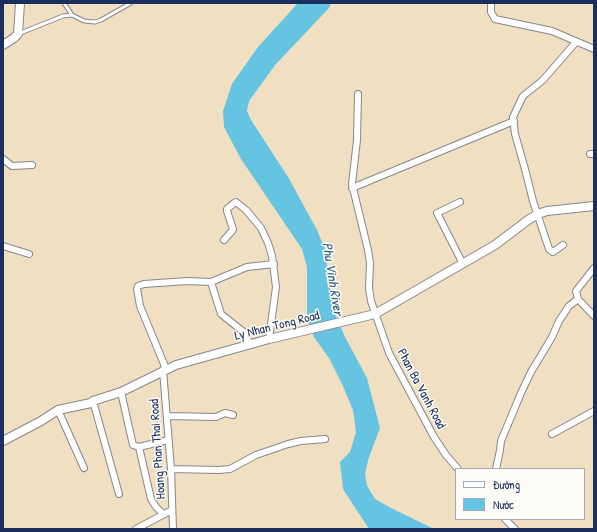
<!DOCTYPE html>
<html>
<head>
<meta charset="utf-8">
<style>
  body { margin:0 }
  #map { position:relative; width:597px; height:532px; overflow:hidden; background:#f0dfc0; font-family:"Patrick Hand",sans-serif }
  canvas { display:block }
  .frame { position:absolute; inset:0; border:4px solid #1b2f5e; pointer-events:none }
  .legend { position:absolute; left:455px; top:468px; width:130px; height:52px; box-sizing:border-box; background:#fdfcf7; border:1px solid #a3aaba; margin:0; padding:5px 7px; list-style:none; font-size:12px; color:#1b2f5e }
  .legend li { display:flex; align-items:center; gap:8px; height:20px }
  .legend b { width:20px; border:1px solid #a3aaba }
</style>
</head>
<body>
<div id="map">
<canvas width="597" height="532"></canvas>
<div class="frame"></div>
<ul class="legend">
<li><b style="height:5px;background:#fff"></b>Đường</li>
<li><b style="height:11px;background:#64c4e2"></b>Nước</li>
</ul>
</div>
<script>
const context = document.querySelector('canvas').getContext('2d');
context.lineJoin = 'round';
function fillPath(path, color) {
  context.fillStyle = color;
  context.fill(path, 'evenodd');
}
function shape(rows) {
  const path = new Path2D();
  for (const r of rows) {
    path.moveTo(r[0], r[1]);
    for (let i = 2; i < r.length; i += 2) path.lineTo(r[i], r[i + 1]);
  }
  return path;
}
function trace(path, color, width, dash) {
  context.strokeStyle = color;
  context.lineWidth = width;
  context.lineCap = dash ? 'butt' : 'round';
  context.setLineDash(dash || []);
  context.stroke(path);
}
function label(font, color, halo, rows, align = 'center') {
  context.font = font + ' "Patrick Hand",sans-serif';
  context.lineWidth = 3;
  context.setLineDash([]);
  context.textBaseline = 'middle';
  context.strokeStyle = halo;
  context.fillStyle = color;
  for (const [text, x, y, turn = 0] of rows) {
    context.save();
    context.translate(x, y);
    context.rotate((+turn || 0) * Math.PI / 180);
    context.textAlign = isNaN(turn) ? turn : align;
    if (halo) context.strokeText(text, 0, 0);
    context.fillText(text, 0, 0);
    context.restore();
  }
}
fillPath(shape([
  [298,3,331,3,329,8,276,64,249,101,247,111,251,120,288,177,317,230,325,249,329,283,335,314,345,337,367,378,380,428,368,460,365,474,367,486,375,499,391,508,434,529,369,529,343,489,340,462,350,452,356,432,353,410,342,384,329,358,314,337,307,319,307,267,302,249,241,159,224,127,223,111,232,84,258,47]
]), '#64c4e2');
const lane = shape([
  [64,3,72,15],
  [18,34,63,16,72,15,84,21,95,22,101,20,131,3]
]);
const street = shape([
  [491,3,491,12,495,19,552,31,594,49],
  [358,94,357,140,352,184,368,250,370,263,369,288,371,301,389,353,434,437,446,455,458,469],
  [590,154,594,154],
  [3,159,12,166,32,165],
  [352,188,514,121],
  [460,202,437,213,463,264],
  [224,240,232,231,233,229,227,211,227,209,234,203,236,202,246,210,261,228,268,243,272,256,276,287,269,339],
  [563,245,553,252,549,249,533,201,525,169,515,134,513,117,523,96,543,80,576,42],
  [3,246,29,254],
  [594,268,576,291,578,299,594,316],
  [211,282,221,314,245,333,250,345],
  [166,369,140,306,137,289,138,286,144,284,187,281,211,282,247,267,274,264],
  [163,370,171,469,173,529],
  [121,392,133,445,139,447,168,440],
  [93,401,119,494],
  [58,410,84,468],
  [167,416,216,417,225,413,233,415],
  [552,434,594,411],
  [139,447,151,499,156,507,163,514],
  [171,469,219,470,230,469,256,455,288,444,301,441,325,439],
  [496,469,500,450,501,441,521,393,531,372,552,337,559,321,569,306,578,299],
  [505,519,515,529],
  [136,529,172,510]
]);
const secondary = shape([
  [3,45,14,38,18,34,20,3],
  [3,441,41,421,58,410,91,403,93,401,121,392,176,365,269,339,375,314,495,245,528,220,538,214,547,211,594,206]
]);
trace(lane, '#86878f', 5);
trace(street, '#86878f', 8);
trace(secondary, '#86878f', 10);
trace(lane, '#fff', 3);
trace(street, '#fff', 6);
trace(secondary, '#fff', 8);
label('13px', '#1b2f5e', '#fdfcf7', [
  ["Ly Nhan Tong Road",277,326,-14],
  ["Phan Ba Vanh Road",421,389,62],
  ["Hoang Phan Thai Road",158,449,-94]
]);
label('italic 14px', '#315c86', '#fdfcf7', [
  ["Phu Vinh River",332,279,81]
]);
</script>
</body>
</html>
